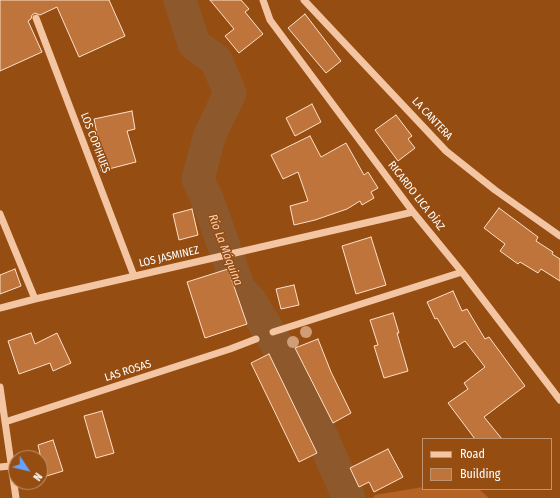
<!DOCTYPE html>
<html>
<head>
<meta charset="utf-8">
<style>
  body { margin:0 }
  #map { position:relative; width:560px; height:498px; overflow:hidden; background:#964d12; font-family:"Fira Sans Condensed",sans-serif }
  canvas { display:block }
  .legend { position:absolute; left:422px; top:438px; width:130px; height:52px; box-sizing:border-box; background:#964d12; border:1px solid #c09471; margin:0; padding:5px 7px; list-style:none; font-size:12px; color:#fff }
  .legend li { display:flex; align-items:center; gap:8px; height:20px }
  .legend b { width:20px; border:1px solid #c09471 }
  .north { position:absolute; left:8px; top:450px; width:40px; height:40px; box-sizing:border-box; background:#964d12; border:1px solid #c09471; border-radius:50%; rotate:125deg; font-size:11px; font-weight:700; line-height:16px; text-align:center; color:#fff }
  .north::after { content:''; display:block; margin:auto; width:14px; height:18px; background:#64a3ff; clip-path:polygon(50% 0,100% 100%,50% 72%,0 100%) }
</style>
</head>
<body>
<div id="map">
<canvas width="560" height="498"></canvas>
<ul class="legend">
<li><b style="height:5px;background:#f3c5a2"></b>Road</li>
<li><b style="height:11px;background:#be743b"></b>Building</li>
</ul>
<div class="north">N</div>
</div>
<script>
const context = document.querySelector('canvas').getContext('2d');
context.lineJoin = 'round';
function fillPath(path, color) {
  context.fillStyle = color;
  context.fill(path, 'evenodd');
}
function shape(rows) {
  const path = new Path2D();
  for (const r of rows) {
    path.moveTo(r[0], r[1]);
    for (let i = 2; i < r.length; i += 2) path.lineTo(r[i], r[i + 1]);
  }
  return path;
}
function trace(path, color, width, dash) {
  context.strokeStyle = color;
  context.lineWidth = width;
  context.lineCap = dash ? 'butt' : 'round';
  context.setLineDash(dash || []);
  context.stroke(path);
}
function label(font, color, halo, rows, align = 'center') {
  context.font = font + ' "Fira Sans Condensed",sans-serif';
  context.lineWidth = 3;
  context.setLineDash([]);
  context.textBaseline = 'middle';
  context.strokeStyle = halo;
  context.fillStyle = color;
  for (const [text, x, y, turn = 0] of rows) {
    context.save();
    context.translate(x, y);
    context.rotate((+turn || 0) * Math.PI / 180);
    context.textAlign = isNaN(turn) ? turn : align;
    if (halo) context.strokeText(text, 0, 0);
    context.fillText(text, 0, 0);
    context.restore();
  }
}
fillPath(shape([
  [423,487,423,489,479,489,489,498,373,498,375,495]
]), '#b56325');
trace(shape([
  [180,0,194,44,216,60,230,93,209,137,198,180,208,201,239,289,251,302,277,345,304,396,349,498]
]), '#8d582c', 33);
const building = shape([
  [0,0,109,0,125,36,79,57,57,7,40,15,35,13,32,15,31,19,28,21,42,52,0,71,0,0],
  [210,0,241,0,249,9,245,12,263,34,239,53,225,36,234,29,210,0],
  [305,14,341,61,326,73,288,28,305,14],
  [312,104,321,122,295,136,286,118,312,104],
  [132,111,135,129,127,131,136,162,101,171,95,150,100,148,94,119,132,111],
  [396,115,412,136,408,139,415,148,398,161,375,130,396,115],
  [310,136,321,157,346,143,364,175,368,172,378,188,371,192,374,198,362,205,360,201,347,209,315,220,294,225,290,206,308,201,298,172,283,179,271,155,310,136],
  [499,208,538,237,536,241,553,252,552,254,560,259,560,281,541,269,538,273,520,262,518,264,500,251,505,244,484,228,499,208],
  [192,209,198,235,179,240,173,214,192,209],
  [371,237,386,285,356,294,342,246,371,237],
  [15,269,21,286,0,294,0,275,15,269],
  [228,269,247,324,205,338,187,282,228,269],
  [294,285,299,305,281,309,276,289,294,285],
  [453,291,462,311,467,309,485,339,489,337,525,386,484,417,502,439,475,439,448,403,468,389,464,383,485,367,465,341,454,348,437,318,435,319,427,302,453,291],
  [393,313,399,333,397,333,408,371,384,378,374,346,378,345,370,320,393,313],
  [31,333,35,344,57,333,71,363,53,371,50,363,19,374,8,341,31,333],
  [318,339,331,372,351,413,333,423,295,348,318,339],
  [269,354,317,453,299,462,251,363,269,354],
  [102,411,114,453,96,458,84,416,102,411],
  [53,440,63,471,40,478,40,454,38,445,53,440],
  [388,449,403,477,374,492,369,482,359,487,350,468,388,449]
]);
fillPath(building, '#be743b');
trace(building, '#fde0ca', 1);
trace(shape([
  [263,0,270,20,413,212,462,272,560,400],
  [304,0,446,151,495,190,560,236],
  [36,18,134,276],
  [0,214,35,299],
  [0,308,35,299,413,212],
  [273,332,462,272],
  [0,387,16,498],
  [5,422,230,349,256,339],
  [0,467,10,466]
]), '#f3c5a2', 7);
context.fillStyle = '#cf9e77';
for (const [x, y] of [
  [306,332],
  [293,342]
]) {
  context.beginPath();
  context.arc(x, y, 6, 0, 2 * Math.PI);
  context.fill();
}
label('11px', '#fff', '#964d12', [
  ["LA CANTERA",432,119,47],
  ["LOS COPIHUES",95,143,69],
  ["RICARDO LICA DÍAZ",416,196,52],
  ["LOS JASMINEZ",169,257,-13],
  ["LAS ROSAS",128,371,-18]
]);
label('italic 12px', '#fbd5ba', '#964d12', [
  ["Río La Máquina",225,250,69]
]);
</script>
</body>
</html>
